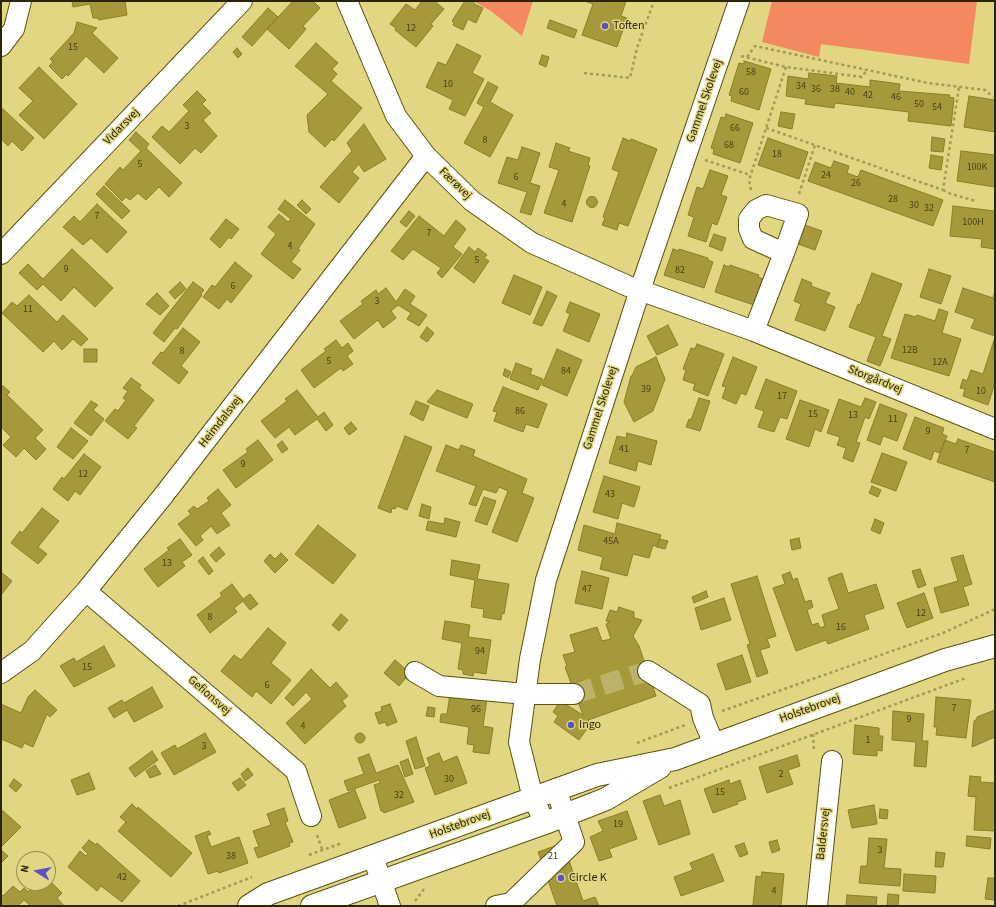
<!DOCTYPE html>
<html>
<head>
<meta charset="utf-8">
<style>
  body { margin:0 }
  #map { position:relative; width:996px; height:907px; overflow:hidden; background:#e1d681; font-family:"Source Sans 3",sans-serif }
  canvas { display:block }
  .frame { position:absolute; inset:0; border:2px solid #2b2602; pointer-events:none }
  .north { position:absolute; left:16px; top:851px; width:40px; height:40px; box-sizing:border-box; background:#e1d681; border:1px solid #98904e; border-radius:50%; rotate:281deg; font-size:11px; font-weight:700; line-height:16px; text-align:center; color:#2b2602 }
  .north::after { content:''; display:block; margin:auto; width:14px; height:18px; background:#5a50c8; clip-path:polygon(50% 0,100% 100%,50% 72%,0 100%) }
</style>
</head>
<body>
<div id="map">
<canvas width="996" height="907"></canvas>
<div class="frame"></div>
<div class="north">N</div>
</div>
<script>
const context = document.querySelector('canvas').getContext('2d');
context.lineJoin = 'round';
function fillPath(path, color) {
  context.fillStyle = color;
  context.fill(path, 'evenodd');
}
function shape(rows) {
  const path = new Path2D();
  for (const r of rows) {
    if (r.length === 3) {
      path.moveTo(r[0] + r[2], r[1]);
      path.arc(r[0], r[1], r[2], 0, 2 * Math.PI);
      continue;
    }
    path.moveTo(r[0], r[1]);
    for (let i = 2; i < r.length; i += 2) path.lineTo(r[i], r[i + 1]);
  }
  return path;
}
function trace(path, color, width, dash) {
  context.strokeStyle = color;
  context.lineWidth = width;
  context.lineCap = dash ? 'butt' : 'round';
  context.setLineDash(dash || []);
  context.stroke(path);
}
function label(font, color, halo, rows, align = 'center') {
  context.font = font + ' "Source Sans 3",sans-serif';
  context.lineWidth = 3;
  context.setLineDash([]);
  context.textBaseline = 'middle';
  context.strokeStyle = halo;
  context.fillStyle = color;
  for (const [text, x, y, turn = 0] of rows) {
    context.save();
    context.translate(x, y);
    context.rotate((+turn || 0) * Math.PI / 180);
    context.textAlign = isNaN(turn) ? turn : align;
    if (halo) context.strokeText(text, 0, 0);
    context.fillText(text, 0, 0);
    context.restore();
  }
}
fillPath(shape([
  [473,1,533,1,522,36,491,11],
  [772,1,977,1,969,64,821,44,819,57,762,42]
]), '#f48960');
const building = shape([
  [72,1,125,1,127,15,99,20,98,18,93,18,90,4,73,7,72,1],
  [293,1,313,1,320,8,303,26,306,29,289,49,267,29,293,1],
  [422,1,434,1,444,9,431,24,433,26,416,47,395,30,396,28,390,24,406,4,415,10,422,1],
  [465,1,474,1,474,4,483,8,476,23,468,19,463,30,453,25,454,22,452,21,465,1],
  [585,1,626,1,621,16,627,18,617,47,582,35,593,4,585,1],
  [268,8,278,17,252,46,242,37,268,8],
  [550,20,577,30,574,38,547,28,550,20],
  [77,22,97,28,92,33,118,58,104,73,86,56,68,76,67,74,62,79,49,66,53,62,50,59,74,33,77,22],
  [316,43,338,63,332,69,337,74,331,81,362,108,334,141,332,139,325,147,309,132,307,115,328,94,295,66,316,43],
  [457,44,481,56,472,73,484,79,465,116,449,109,453,100,426,87,438,62,446,65,457,44],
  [237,48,242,54,238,58,233,52,237,48],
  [542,55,549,57,546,67,539,64,542,55],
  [744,61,771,69,759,110,731,101,732,96,729,95,739,63,744,64,744,61],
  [39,67,77,104,44,139,19,115,33,101,19,88,39,67],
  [809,73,837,76,836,83,870,87,870,80,900,84,899,91,950,95,949,97,954,98,951,126,908,121,909,112,835,103,834,108,805,104,806,99,786,96,788,76,808,79,809,73],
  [488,82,498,87,490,102,513,115,490,157,464,143,484,107,477,103,488,82],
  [197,91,206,100,202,104,211,113,203,120,217,136,201,153,195,148,180,164,152,137,162,126,169,132,189,111,183,105,197,91],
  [969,96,995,100,995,132,964,127,969,96],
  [3,109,34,138,22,151,12,141,8,146,1,139,1,111,3,109],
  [781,112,795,114,792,129,778,126,781,112],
  [726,114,753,123,740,163,713,154,714,149,711,148,721,117,725,118,726,114],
  [364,124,386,159,364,172,359,164,352,172,359,178,339,203,320,187,352,151,347,143,364,124],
  [136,132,149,144,146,148,182,183,169,197,159,187,146,200,138,193,130,200,126,197,122,201,105,184,120,167,123,170,141,151,129,140,136,132],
  [932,137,945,139,943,152,931,151,932,137],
  [623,138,630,141,631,139,657,149,628,226,619,223,617,230,602,225,605,218,603,217,619,172,612,169,623,138],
  [768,138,808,152,799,179,758,165,768,138],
  [556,143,570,148,568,151,590,158,588,165,590,166,572,222,544,213,559,170,549,167,556,143],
  [522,147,540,153,530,183,540,186,531,215,520,212,527,192,498,183,507,157,518,160,522,147],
  [961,151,995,155,995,187,957,181,961,151],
  [931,155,943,157,941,170,929,168,931,155],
  [834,161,849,166,847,173,858,177,861,170,943,200,933,226,808,181,815,162,831,168,834,161],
  [710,170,728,176,721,195,727,197,717,225,712,223,706,242,688,236,694,217,688,215,697,187,703,189,710,170],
  [104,186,130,211,122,219,96,194,104,186],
  [592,202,5.5],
  [285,200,315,224,298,249,300,250,291,262,301,269,293,279,261,254,276,234,268,227,279,214,288,222,291,219,278,209,285,200],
  [302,200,311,209,306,214,297,205,302,200],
  [97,204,127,232,107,253,91,238,83,245,63,227,74,216,80,222,97,204],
  [953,206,995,211,995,249,981,247,982,239,950,236,953,206],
  [409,211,415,216,406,227,400,222,409,211],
  [419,216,444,236,456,220,466,229,453,247,462,254,442,278,437,273,441,268,413,249,403,260,391,251,419,216],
  [226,219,239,229,231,239,229,237,220,248,210,239,226,219],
  [802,224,822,231,815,250,795,243,802,224],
  [714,234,726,238,722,251,709,246,714,234],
  [469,247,475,252,478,248,487,255,484,258,489,261,474,283,454,268,469,247],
  [72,249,113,288,95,307,74,287,61,301,43,284,37,290,19,273,28,264,43,279,72,249],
  [673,249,679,251,679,249,708,258,708,260,713,262,704,288,664,275,673,249],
  [235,262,252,276,231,303,227,299,219,309,203,297,212,285,215,287,235,262],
  [724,265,729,267,730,265,759,275,758,277,763,279,754,305,715,292,724,265],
  [929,269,951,276,941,304,920,297,929,269],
  [872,273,902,284,882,336,891,339,880,366,867,361,876,337,849,327,858,304,860,305,872,273],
  [514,275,542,287,530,315,502,303,514,275],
  [802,279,812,283,811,286,830,293,825,303,835,307,825,331,795,320,801,304,794,301,802,279],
  [180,282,186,289,175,299,169,292,180,282],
  [193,282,204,290,201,294,202,295,177,329,175,328,164,342,153,333,193,282],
  [386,288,396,302,405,289,415,296,410,304,427,315,419,326,407,319,411,313,398,305,391,311,396,318,383,328,378,320,354,339,340,321,363,304,361,301,376,290,378,294,386,288],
  [963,288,993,298,995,291,995,336,971,328,975,319,955,312,963,288],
  [547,291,557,296,542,326,533,323,547,291],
  [157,293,169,306,160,315,146,304,157,293],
  [29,295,57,322,63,315,88,339,81,346,73,339,62,350,54,341,43,352,2,313,12,302,17,306,29,295],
  [570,302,600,314,589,342,563,331,570,314,566,312,570,302],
  [939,309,948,312,942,333,961,339,949,376,891,358,905,314,916,317,917,315,935,321,939,309],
  [668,325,678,345,657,355,647,336,668,325],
  [427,327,434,333,427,342,420,337,427,327],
  [183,328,200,342,181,366,188,372,179,384,152,363,161,352,163,353,183,328],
  [336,340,342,348,348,343,353,351,347,356,353,364,343,371,341,368,314,388,301,370,326,351,324,349,336,340],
  [994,340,995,383,988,405,963,396,965,389,960,388,963,379,967,381,971,370,983,374,994,340],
  [697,344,724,354,708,396,693,390,695,384,683,380,686,370,683,369,691,348,695,349,697,344],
  [84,349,97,349,97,362,84,362,84,349],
  [557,349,582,360,567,396,542,385,557,349],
  [656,357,665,379,653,411,634,422,624,402,631,376,632,376,636,367,656,357],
  [733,357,757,367,746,395,741,393,736,404,722,398,726,387,722,386,733,357],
  [516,363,532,369,530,374,543,379,538,390,510,379,516,363],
  [505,369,511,372,508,378,503,375,505,369],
  [131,378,141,385,139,388,154,400,134,426,137,428,128,439,105,421,115,409,118,411,126,400,123,398,128,391,123,388,131,378],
  [766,379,797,391,787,419,780,417,774,432,758,427,764,411,755,408,766,379],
  [3,386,10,392,7,395,43,430,35,438,46,449,36,460,24,448,16,457,3,445,11,437,1,427,1,388,3,386],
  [503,387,547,404,538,428,526,424,523,432,494,421,497,412,493,411,503,387],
  [297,390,318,417,324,412,333,425,326,431,317,419,295,435,289,427,275,438,261,421,287,401,285,399,297,390],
  [437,390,473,404,467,418,427,402,437,390],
  [699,398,710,401,700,431,686,427,689,419,691,420,699,398],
  [865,398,876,402,869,419,865,417,856,442,860,443,853,462,843,458,846,448,837,445,840,437,827,433,839,399,861,407,865,398],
  [800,400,829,410,821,432,815,429,809,447,786,439,800,400],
  [91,401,98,405,93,410,104,419,91,436,74,423,91,401],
  [416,401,429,406,423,421,410,414,416,401],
  [880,404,907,414,897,441,883,436,880,445,867,440,880,404],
  [915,417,944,428,942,434,947,436,940,453,934,451,931,460,903,449,915,417],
  [351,422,357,429,349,435,344,428,351,422],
  [71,428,88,441,73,459,57,447,71,428],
  [627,433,657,441,651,465,638,461,636,471,609,463,617,436,626,438,627,433],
  [405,436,432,447,407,510,397,506,395,509,392,508,391,513,378,508,405,436],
  [958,439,995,452,995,482,937,462,945,440,956,444,958,439],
  [258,440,273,460,236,488,223,470,248,452,246,449,258,440],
  [282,441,288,449,282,453,277,445,282,441],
  [446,445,459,450,461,445,475,450,473,456,527,479,522,493,534,498,517,542,492,532,508,491,499,487,496,493,483,489,476,506,469,504,476,486,436,471,446,445],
  [882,453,907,462,896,491,871,482,882,453],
  [84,454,101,467,80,495,75,491,68,501,53,489,62,477,64,479,84,454],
  [604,476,640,487,634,507,622,503,618,519,593,512,604,476],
  [872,486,881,490,878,497,869,493,872,486],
  [218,489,231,505,221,513,230,525,217,534,211,526,200,536,203,540,196,546,178,524,191,514,188,511,194,506,197,509,209,501,207,498,218,489],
  [484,497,496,501,487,525,475,521,484,497],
  [422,504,431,507,429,519,419,516,422,504],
  [42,508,59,521,38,547,47,554,38,564,11,543,20,531,22,533,42,508],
  [445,518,460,522,456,537,426,530,428,521,444,524,445,518],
  [875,519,884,523,880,534,871,530,875,519],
  [617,523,661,535,657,547,653,545,649,558,633,554,627,576,600,569,603,557,578,550,584,525,615,534,617,523],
  [318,525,356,555,333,584,295,554,318,525],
  [799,538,801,548,792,550,790,540,799,538],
  [180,539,192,555,182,562,185,566,158,587,144,569,169,550,167,548,180,539],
  [659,539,668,541,665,549,657,547,659,539],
  [219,547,225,554,216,562,210,555,219,547],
  [281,553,288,560,275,573,264,561,270,554,275,559,281,553],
  [963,555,972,584,963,587,969,605,941,613,934,588,958,581,951,558,963,555],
  [203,557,213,571,209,575,198,561,203,557],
  [452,560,480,565,477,579,509,584,504,614,502,613,501,620,483,617,484,609,471,607,475,580,450,575,452,560],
  [920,569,926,585,918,588,912,571,920,569],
  [582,571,609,578,602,609,575,603,582,571],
  [1,572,12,581,1,595,1,572],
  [790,572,793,580,797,578,805,602,811,600,813,607,807,610,812,625,818,623,820,628,825,626,822,615,839,609,828,578,842,573,848,593,876,584,884,608,864,615,869,629,828,644,826,640,796,651,773,588,785,584,782,575,790,572],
  [757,576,776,636,767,639,770,647,760,650,768,673,757,677,747,645,750,644,731,584,757,576],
  [232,584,243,599,250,594,258,604,250,610,243,601,234,608,237,612,210,633,197,615,222,596,220,593,232,584],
  [706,591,708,597,694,603,692,597,706,591],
  [924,593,933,618,907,628,897,603,924,593],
  [724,598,731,620,701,630,695,608,724,598],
  [619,607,634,612,634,618,642,620,633,636,639,646,656,696,588,720,591,723,579,740,554,722,558,716,553,712,560,701,583,715,565,667,567,666,563,655,575,652,570,635,597,627,602,641,611,639,606,624,610,622,606,621,610,610,617,612,619,607],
  [341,614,348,620,339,631,332,625,341,614],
  [445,621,470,625,468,637,491,640,486,674,474,672,473,676,463,674,463,670,458,669,462,643,442,639,445,621],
  [268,628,286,643,271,663,291,680,271,704,256,691,252,697,221,671,234,655,241,660,268,628],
  [104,646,115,666,74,687,60,666,74,658,76,662,104,646],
  [742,655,751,682,726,690,717,664,742,655],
  [395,660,410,673,399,686,384,673,395,660],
  [311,669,330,688,336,682,348,696,342,701,346,706,305,744,286,723,312,699,306,692,293,706,285,698,311,669],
  [152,687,163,707,134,722,127,710,114,718,108,708,122,700,124,703,152,687],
  [35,690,57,710,50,717,47,714,33,747,24,743,22,748,1,739,1,704,21,713,28,697,35,690],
  [450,694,487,699,483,726,493,728,489,754,473,752,474,745,467,744,469,727,440,722,441,714,447,714,450,694],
  [936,697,971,700,966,738,936,735,937,727,934,727,936,697],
  [390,704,397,722,387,726,385,722,379,724,375,713,382,711,381,707,390,704],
  [428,707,435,708,434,717,426,716,428,707],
  [995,710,995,737,972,747,974,721,977,719,977,717,995,710],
  [893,711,924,714,922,741,928,741,926,767,914,766,916,742,892,740,893,711],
  [855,725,879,728,879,736,883,736,882,751,877,750,877,756,853,754,855,725],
  [360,738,5],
  [205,733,216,752,174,775,161,753,175,745,177,749,205,733],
  [416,737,425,766,415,769,406,741,416,737],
  [152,751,158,760,135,777,129,768,152,751],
  [439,753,443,762,457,756,467,783,435,795,425,768,430,766,427,758,439,753],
  [369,754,376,773,398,765,414,802,384,813,383,811,381,811,374,785,380,783,379,780,348,791,344,781,364,774,358,758,369,754],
  [797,755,800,766,788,770,793,784,767,793,759,767,797,755],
  [408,759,413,774,405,777,400,762,408,759],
  [155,765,161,774,150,778,146,771,155,765],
  [248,768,253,775,245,781,241,774,248,768],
  [89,773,95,789,77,795,71,780,89,773],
  [970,776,981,777,980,782,995,783,995,831,974,830,976,797,968,796,970,776],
  [240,778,246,785,238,791,232,783,240,778],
  [14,779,22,785,16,792,9,786,14,779],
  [729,780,730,784,740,780,746,799,737,802,738,804,713,813,704,789,729,780],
  [355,790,366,818,339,828,329,800,355,790],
  [660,795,664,806,680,800,690,834,659,845,643,801,660,795],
  [132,804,137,809,138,807,192,853,171,877,118,831,126,822,120,817,132,804],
  [874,805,877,824,852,828,848,810,874,805],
  [284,808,288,821,285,822,293,842,289,843,290,846,258,858,254,848,259,847,253,831,271,825,267,814,284,808],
  [880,809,888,810,887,819,879,818,880,809],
  [3,811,21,827,1,847,1,813,3,811],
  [627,811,637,839,609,849,612,857,599,861,590,837,603,831,598,821,627,811],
  [209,831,211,834,207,836,211,847,239,837,248,863,219,873,218,871,208,874,195,836,209,831],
  [967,836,991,838,990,849,966,846,967,836],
  [869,838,887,839,884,868,901,869,900,886,859,883,861,866,867,866,869,838],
  [89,840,96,845,97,843,140,881,122,902,101,886,97,891,68,867,80,851,86,856,88,854,82,848,89,840],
  [777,840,780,850,772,853,769,842,777,840],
  [563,843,583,901,595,897,599,906,557,906,538,852,563,843],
  [744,843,748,854,740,857,735,846,744,843],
  [1,850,8,856,1,863,1,850],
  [936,852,945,853,943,867,935,867,936,852],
  [713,854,724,881,681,896,674,877,693,870,690,863,713,854],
  [762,872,784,874,781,906,755,906,753,905,756,876,761,877,762,872],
  [904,874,936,876,935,893,903,891,904,874],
  [988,878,995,878,995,900,985,899,988,878],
  [48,879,62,893,57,898,64,906,31,906,24,900,18,906,1,906,1,894,3,896,13,886,20,892,24,888,28,892,37,883,48,883,48,879],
  [888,894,899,895,898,906,887,905,888,894],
  [847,895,877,897,876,906,846,906,847,895]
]);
fillPath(building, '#a6993b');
trace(building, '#8a7e27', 1);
trace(shape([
  [574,694,648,671]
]), '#bdb368', 20, [20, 10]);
const minor = shape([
  [347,1,396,116,426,156,472,201,532,243,628,286,754,331,995,429],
  [1,46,14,29,21,1],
  [1,254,242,1],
  [754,331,784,253,798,214,766,205,756,210,749,219,749,229,753,239,784,253],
  [86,591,296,771,311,816],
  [648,671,700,704,703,718,714,744],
  [415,672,439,686,525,694,574,694],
  [1,673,32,651,86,591,163,496,426,156],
  [545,823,533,798,519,742,530,659,546,580,640,290,739,1],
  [373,857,390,906],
  [496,906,511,903,574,842,556,789],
  [817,906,832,761]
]);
const major = shape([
  [249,906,268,894,597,775,675,759,945,660,995,646],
  [312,906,545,823,606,799,660,767]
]);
trace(minor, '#5b530d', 22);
trace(major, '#5b530d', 24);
trace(shape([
  [741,56,786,67,862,77,867,70],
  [747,57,755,46,928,83,985,90,993,97],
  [584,73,630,78,637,48,654,1],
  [766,128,943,190,959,87],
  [705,160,750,175],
  [751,190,749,180,786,67],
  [943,190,951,194,976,201],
  [799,194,815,145],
  [722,711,943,633,995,609],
  [813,734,814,751],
  [637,743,685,725],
  [669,788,966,678],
  [317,835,322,849],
  [309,855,342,843],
  [415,901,424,889],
  [178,906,252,877]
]), '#a49b56', 2.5, [3, 3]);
trace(minor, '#fff', 20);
trace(major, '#fff', 22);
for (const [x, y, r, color] of [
  [605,26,4,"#5a50c8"],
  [571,725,4,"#5a50c8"],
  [561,878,4,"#5a50c8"]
]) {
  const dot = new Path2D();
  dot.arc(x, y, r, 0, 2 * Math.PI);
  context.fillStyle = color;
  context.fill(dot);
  trace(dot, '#e1d681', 1.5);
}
label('10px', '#4a4310', null, [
  ["12",411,29],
  ["15",73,48],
  ["58",751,73],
  ["10",448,85],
  ["34",801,87],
  ["36",816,90],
  ["38",835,90],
  ["60",744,93],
  ["40",850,93],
  ["42",868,96],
  ["46",896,98],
  ["50",919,105],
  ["54",937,108],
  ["3",187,127],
  ["66",735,129],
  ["8",485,141],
  ["68",729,146],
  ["18",777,155],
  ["5",140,165],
  ["100K",977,168],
  ["24",826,176],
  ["6",516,178],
  ["26",856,184],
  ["28",893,200],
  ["4",564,205],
  ["30",914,206],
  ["32",929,209],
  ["7",97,217],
  ["100H",973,223],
  ["7",429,234],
  ["4",290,247],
  ["5",477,261],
  ["9",66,270],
  ["82",680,271],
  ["6",233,287],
  ["3",377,302],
  ["11",28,310],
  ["12B",910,351],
  ["8",182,352],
  ["5",329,362],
  ["12A",940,363],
  ["84",566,372],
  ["39",646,390],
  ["10",981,392],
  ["17",782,397],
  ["86",520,412],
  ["15",813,415],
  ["13",853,416],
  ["11",893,420],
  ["9",928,432],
  ["41",624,450],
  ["7",967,451],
  ["9",243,465],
  ["12",83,475],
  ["43",610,495],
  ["45A",611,542],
  ["13",167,564],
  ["47",587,590],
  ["12",921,614],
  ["8",210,618],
  ["16",841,628],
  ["94",480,652],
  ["15",87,668],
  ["6",267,686],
  ["7",954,709],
  ["96",476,710],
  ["9",909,720],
  ["4",303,727],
  ["1",868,741],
  ["3",204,747],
  ["2",781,775],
  ["30",449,780],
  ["15",720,793],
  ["32",399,796],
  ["19",618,825],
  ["3",880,851],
  ["38",231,857],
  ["21",553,857],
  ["42",122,878],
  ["4",774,892]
]);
label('12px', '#2b2602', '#e1d681', [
  ["Toften",613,26],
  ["Ingo",579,725],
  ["Circle K",569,878]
], 'left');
label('12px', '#2b2602', '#e1d681', [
  ["Gammel Skolevej",705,101,-71],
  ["Vidarsvej",122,127,-46],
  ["Færøvej",455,184,44],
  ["Storgårdvej",875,380,22],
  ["Gammel Skolevej",601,408,-72],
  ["Heimdalsvej",221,422,-52],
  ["Gefionsvej",209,696,41],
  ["Holstebrovej",810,709,-20],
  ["Holstebrovej",460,825,-20],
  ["Baldersvej",824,834,-84]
]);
</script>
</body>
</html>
